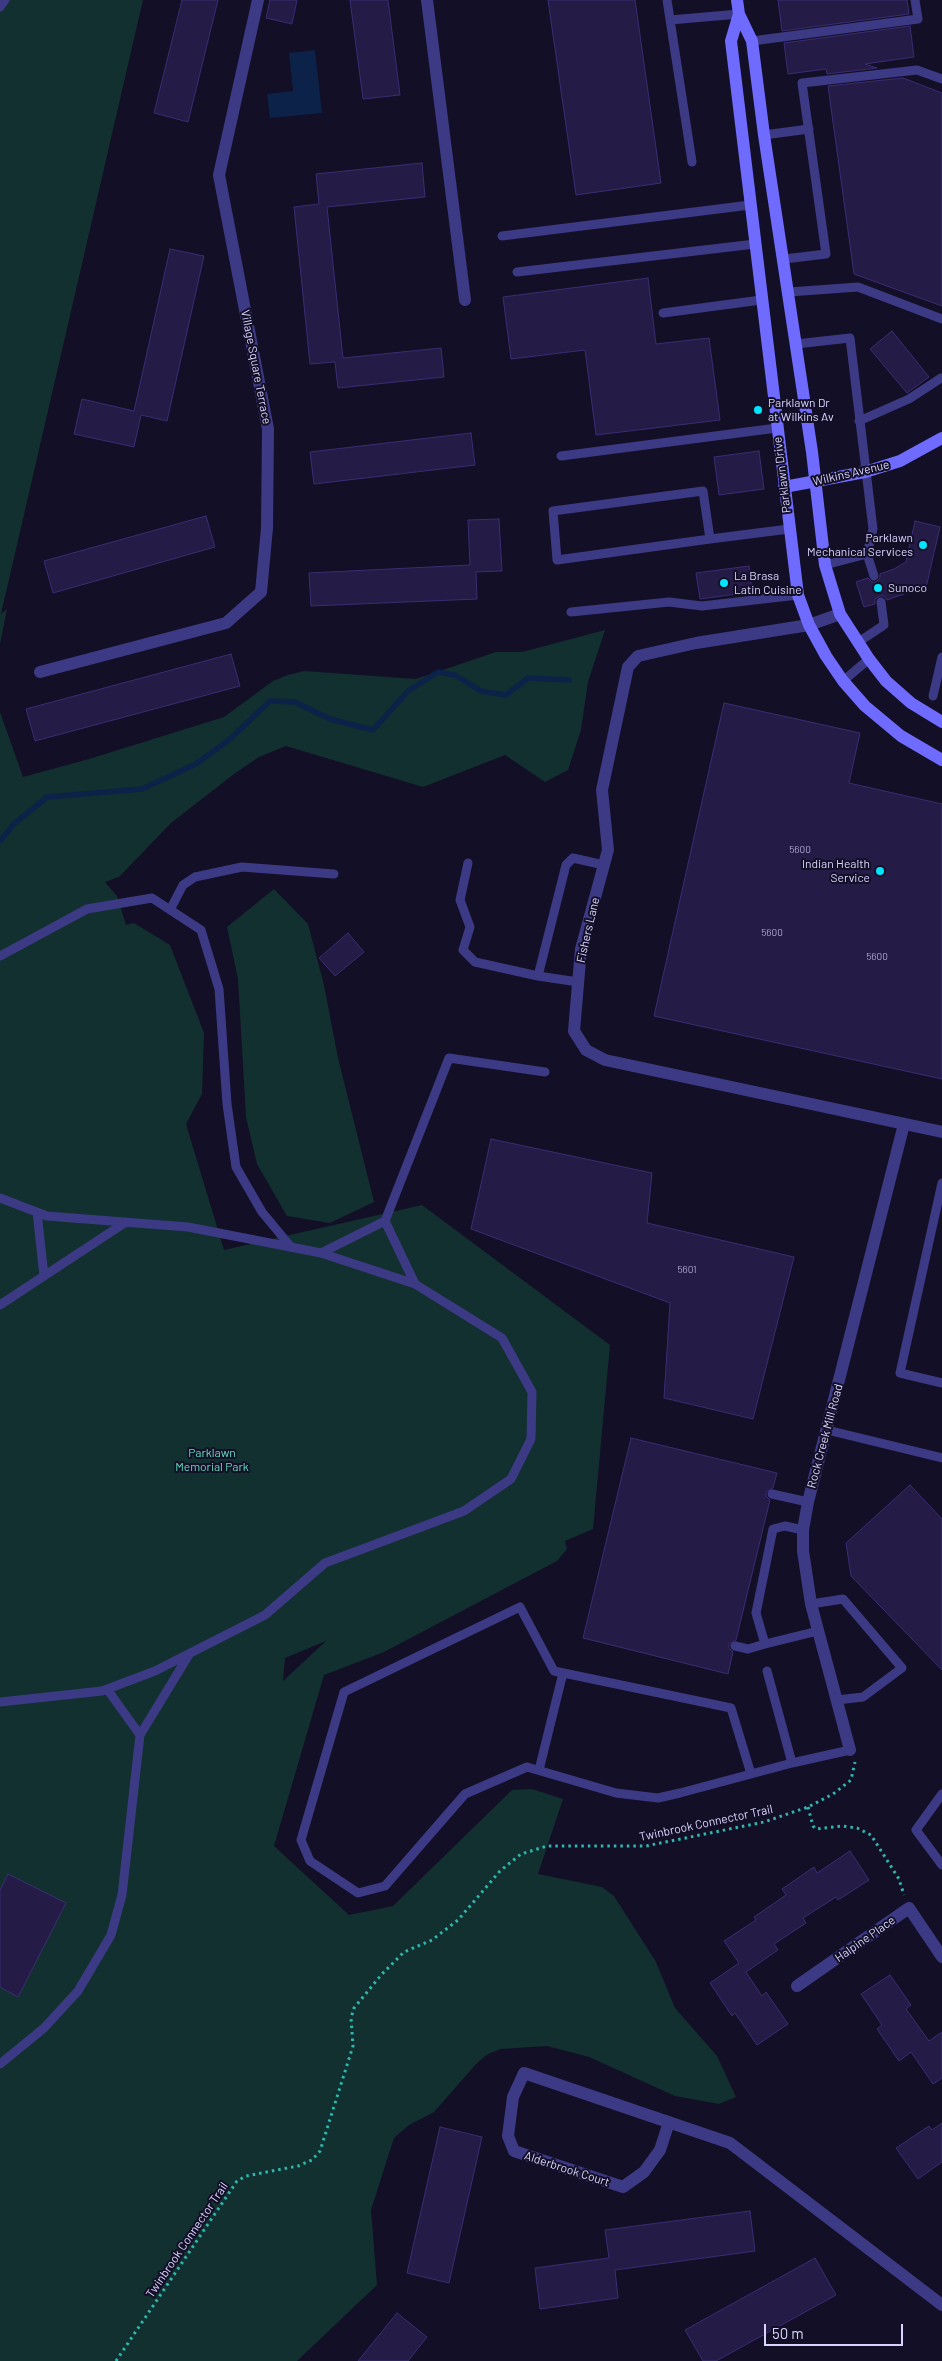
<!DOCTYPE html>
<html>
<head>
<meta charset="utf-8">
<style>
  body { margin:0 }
  #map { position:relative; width:942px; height:2361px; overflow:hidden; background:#130f26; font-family:Barlow,sans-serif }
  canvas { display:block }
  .scale { position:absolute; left:764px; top:2324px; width:139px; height:22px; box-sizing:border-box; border:2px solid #d9d4ff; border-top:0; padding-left:6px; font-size:15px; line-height:18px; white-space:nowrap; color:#d9d4ff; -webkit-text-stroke:4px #130f26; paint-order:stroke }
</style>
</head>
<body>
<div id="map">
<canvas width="942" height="2361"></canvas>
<div class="scale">50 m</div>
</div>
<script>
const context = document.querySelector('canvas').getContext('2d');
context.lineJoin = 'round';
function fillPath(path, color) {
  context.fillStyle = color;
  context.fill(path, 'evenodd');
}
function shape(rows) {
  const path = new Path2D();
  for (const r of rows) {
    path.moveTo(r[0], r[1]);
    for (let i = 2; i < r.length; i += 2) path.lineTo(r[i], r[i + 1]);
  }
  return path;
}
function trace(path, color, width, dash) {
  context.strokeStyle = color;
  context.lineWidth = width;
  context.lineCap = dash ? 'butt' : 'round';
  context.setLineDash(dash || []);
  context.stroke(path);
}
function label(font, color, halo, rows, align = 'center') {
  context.font = font + ' Barlow,sans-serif';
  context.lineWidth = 4;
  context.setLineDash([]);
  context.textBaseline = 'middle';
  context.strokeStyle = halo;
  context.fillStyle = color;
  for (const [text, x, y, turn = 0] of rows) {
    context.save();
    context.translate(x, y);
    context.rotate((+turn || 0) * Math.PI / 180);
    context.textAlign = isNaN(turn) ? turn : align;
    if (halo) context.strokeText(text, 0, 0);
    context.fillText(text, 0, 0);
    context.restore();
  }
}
fillPath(shape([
  [0,0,143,0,1,614,7,609,0,644],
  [605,630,588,682,581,730,568,770,545,782,505,755,423,787,286,746,259,757,234,774,171,823,119,877,105,882,117,896,126,925,134,923,170,945,204,1033,202,1094,186,1124,224,1250,422,1205,610,1345,593,1529,565,1541,567,1549,557,1561,384,1652,324,1675,274,1846,349,1915,393,1906,512,1790,532,1789,563,1799,538,1874,602,1887,614,1896,656,1962,675,2008,717,2056,736,2097,719,2104,675,2096,589,2057,547,2046,501,2049,488,2054,477,2063,434,2112,409,2125,394,2138,371,2210,377,2285,297,2361,0,2361,0,712,23,777,89,759,224,717,273,681,288,675,304,671,416,679,496,652,522,652],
  [326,1641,283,1681,285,1658],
  [274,889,308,924,324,985,338,1058,374,1202,330,1223,287,1216,257,1164,246,1117,238,979,227,927]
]), '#12302f');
fillPath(shape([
  [315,50,322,113,270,118,267,94,293,91,289,53]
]), '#0c2248');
trace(shape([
  [0,841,14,824,47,797,142,789,196,764,230,739,270,701,295,702,330,719,373,730,408,691,438,672,455,675,481,691,506,695,528,678,569,680]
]), '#0c2248', 5.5);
const building = shape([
  [182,0,218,0,188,122,154,113,182,0],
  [270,0,297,0,292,24,266,18,270,0],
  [350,0,388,0,400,95,363,99,350,0],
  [548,0,635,0,661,183,576,195,548,0],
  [778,0,907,0,909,14,782,31,778,0],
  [910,26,914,57,865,64,877,68,827,74,826,69,788,74,784,43,910,26],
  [903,78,942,93,942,306,854,274,828,86,903,78],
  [422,163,425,197,327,207,343,358,441,348,444,377,338,388,335,362,310,364,294,207,319,204,316,174,422,163],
  [170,249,204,256,167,421,141,415,134,447,74,434,82,399,134,411,170,249],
  [648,278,656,344,709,338,720,420,596,435,585,350,511,359,503,297,648,278],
  [892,331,929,377,907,393,870,349,892,331],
  [471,433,475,465,314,484,310,452,471,433],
  [759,451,764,489,719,495,714,457,759,451],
  [206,516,215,547,53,593,44,561,206,516],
  [499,519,502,571,476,572,477,599,311,606,309,573,470,565,468,520,499,519],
  [915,521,940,527,925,592,915,590,887,600,884,596,880,596,875,599,875,604,864,607,856,582,868,578,872,582,876,582,880,578,880,574,894,569,906,562,915,521],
  [749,566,752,592,700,599,696,573,749,566],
  [231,654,240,686,35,741,26,709,231,654],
  [724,703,860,733,849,783,942,804,942,1079,654,1016,724,703],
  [348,933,364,952,335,976,319,958,348,933],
  [491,1139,652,1173,647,1223,794,1257,753,1419,664,1398,670,1303,471,1229,491,1139],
  [631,1438,777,1473,773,1488,766,1492,766,1496,770,1500,736,1640,729,1644,729,1648,733,1652,728,1674,583,1638,631,1438],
  [910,1485,942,1519,942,1670,851,1576,846,1543,910,1485],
  [850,1851,869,1880,838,1900,836,1897,803,1918,806,1923,774,1944,778,1950,746,1972,762,1996,766,1992,788,2024,757,2045,735,2013,732,2016,710,1983,739,1963,724,1941,756,1920,754,1917,786,1895,782,1889,814,1867,817,1873,850,1851],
  [8,1874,66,1903,18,1997,0,1987,0,1890,8,1874],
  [890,1975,911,2005,906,2009,929,2041,942,2032,942,2078,933,2084,911,2052,899,2061,877,2029,882,2025,861,1994,890,1975],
  [942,2123,942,2162,918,2179,896,2148,929,2126,932,2130,942,2123],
  [440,2127,482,2137,449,2283,407,2273,440,2127],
  [750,2211,755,2251,615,2270,618,2298,540,2309,535,2268,609,2258,605,2230,750,2211],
  [815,2258,836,2295,716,2361,703,2361,685,2330,815,2258],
  [397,2313,427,2337,408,2361,358,2361,397,2313]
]);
fillPath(building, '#241b47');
trace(building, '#3b2d73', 1);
trace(shape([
  [808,1807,813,1826,816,1829,842,1826,857,1828,871,1835,899,1879,904,1895],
  [116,2361,237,2181,246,2176,298,2166,312,2160,320,2151,353,2046,351,2018,354,2008,382,1974,404,1952,432,1940,458,1920,500,1871,521,1854,547,1846,646,1846,764,1822,808,1807,833,1794,851,1780,855,1762]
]), '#2fb8b0', 3, [2.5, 4]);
trace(shape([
  [667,0,692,162],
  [0,7,5,0],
  [670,20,739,14],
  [752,41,918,19,915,0],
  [764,135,809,129],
  [502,236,750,205],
  [784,259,826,254,802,83,917,70,942,79],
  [517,272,755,244],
  [789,292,858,287,942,319],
  [663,313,761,300],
  [796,344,850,338,873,529,867,554,825,565],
  [859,421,909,399,941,378],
  [561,456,777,428],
  [710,539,703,491,553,511,557,560,710,539,789,529],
  [867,554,874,576],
  [571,612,669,602,702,606,798,595],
  [857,643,884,625,881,602],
  [843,681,869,659],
  [933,696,942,657],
  [468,863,460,900,470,927,463,950,475,962,538,976,578,982],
  [170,910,183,885,195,877,242,867,334,874],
  [0,956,87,909,152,898,201,930,219,989,227,1104,236,1167,262,1212,291,1247],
  [538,976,566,865,573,858,604,865],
  [942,1183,900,1373,942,1383],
  [0,1198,47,1216,188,1227,321,1253,415,1284,502,1338,532,1392,531,1439,511,1479,464,1511,325,1563,265,1615,155,1671,102,1691,0,1702],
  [37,1212,44,1276],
  [385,1221,415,1284],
  [321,1253,385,1221,449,1058,545,1072],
  [0,1305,126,1222],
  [827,1430,942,1458],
  [772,1494,808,1502],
  [803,1530,785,1526,773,1529,756,1613,765,1644,818,1631],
  [811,1604,843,1599,902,1668,863,1697,837,1700],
  [735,1646,748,1649,765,1644],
  [767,1671,792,1763,850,1750],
  [107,1689,140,1735,190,1653],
  [539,1770,563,1673],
  [751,1774,731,1708,554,1671,520,1607,344,1692,301,1840,310,1861,358,1893,385,1886,465,1794,527,1767,616,1793,658,1798,680,1793,751,1774,792,1763],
  [942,1794,916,1830,942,1865],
  [0,2064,44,2028,78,1991,111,1935,122,1895,140,1735]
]), '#3d3a85', 9);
trace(shape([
  [427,0,465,300],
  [840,614,809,625,696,643,638,656,628,667,602,790,608,850,581,949,574,1031,586,1050,605,1060,942,1132],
  [40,672,226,623,261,592,267,528,268,429,219,175,258,0],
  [850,1750,811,1604,803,1551,803,1530,808,1502,904,1124],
  [797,1986,909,1908,942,1957],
  [669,2122,660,2150,644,2172,623,2187,514,2151,508,2136,513,2097,524,2073,730,2143,942,2305]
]), '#3d3a85', 12);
trace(shape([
  [737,0,739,14,752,41,764,135,812,452,825,565,840,614,869,659,886,681,911,703,942,722],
  [739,14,731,41,798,595,809,625,826,656,843,681,865,706,901,736,942,760],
  [784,487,865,472,900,461,942,438]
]), '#6f6bff', 12);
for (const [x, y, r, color] of [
  [758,410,5,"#00e5ff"],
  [923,545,5,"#00e5ff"],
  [724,583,5,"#00e5ff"],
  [878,588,5,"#00e5ff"],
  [880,871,5,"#00e5ff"]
]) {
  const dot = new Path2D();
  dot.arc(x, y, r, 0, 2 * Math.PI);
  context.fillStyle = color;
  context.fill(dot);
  trace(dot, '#130f26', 2);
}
label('10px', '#aca6d1', null, [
  ["5600",800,850],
  ["5600",772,933],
  ["5600",877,957],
  ["5601",687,1270]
]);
label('12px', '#d9d4ff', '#130f26', [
  ["Village Square Terrace",256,367,79],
  ["Wilkins Avenue",851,473,-13],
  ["Parklawn Drive",782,475,-97],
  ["Fishers Lane",588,930,-77],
  ["Rock Creek Mill Road",825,1436,-75],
  ["Twinbrook Connector Trail",706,1823,-12],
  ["Halpine Place",865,1939,-35],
  ["Alderbrook Court",567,2169,18],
  ["Twinbrook Connector Trail",187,2240,-56]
]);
label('12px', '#d9d4ff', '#130f26', [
  ["Parklawn Dr",768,403],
  ["at Wilkins Av",768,417],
  ["Parklawn",913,538,"right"],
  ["Mechanical Services",913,552,"right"],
  ["La Brasa",734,576],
  ["Latin Cuisine",734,590],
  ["Sunoco",888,588],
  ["Indian Health",870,864,"right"],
  ["Service",870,878,"right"]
], 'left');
label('12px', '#5fe0c0', '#130f26', [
  ["Parklawn",212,1453],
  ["Memorial Park",212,1467]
]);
</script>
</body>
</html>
